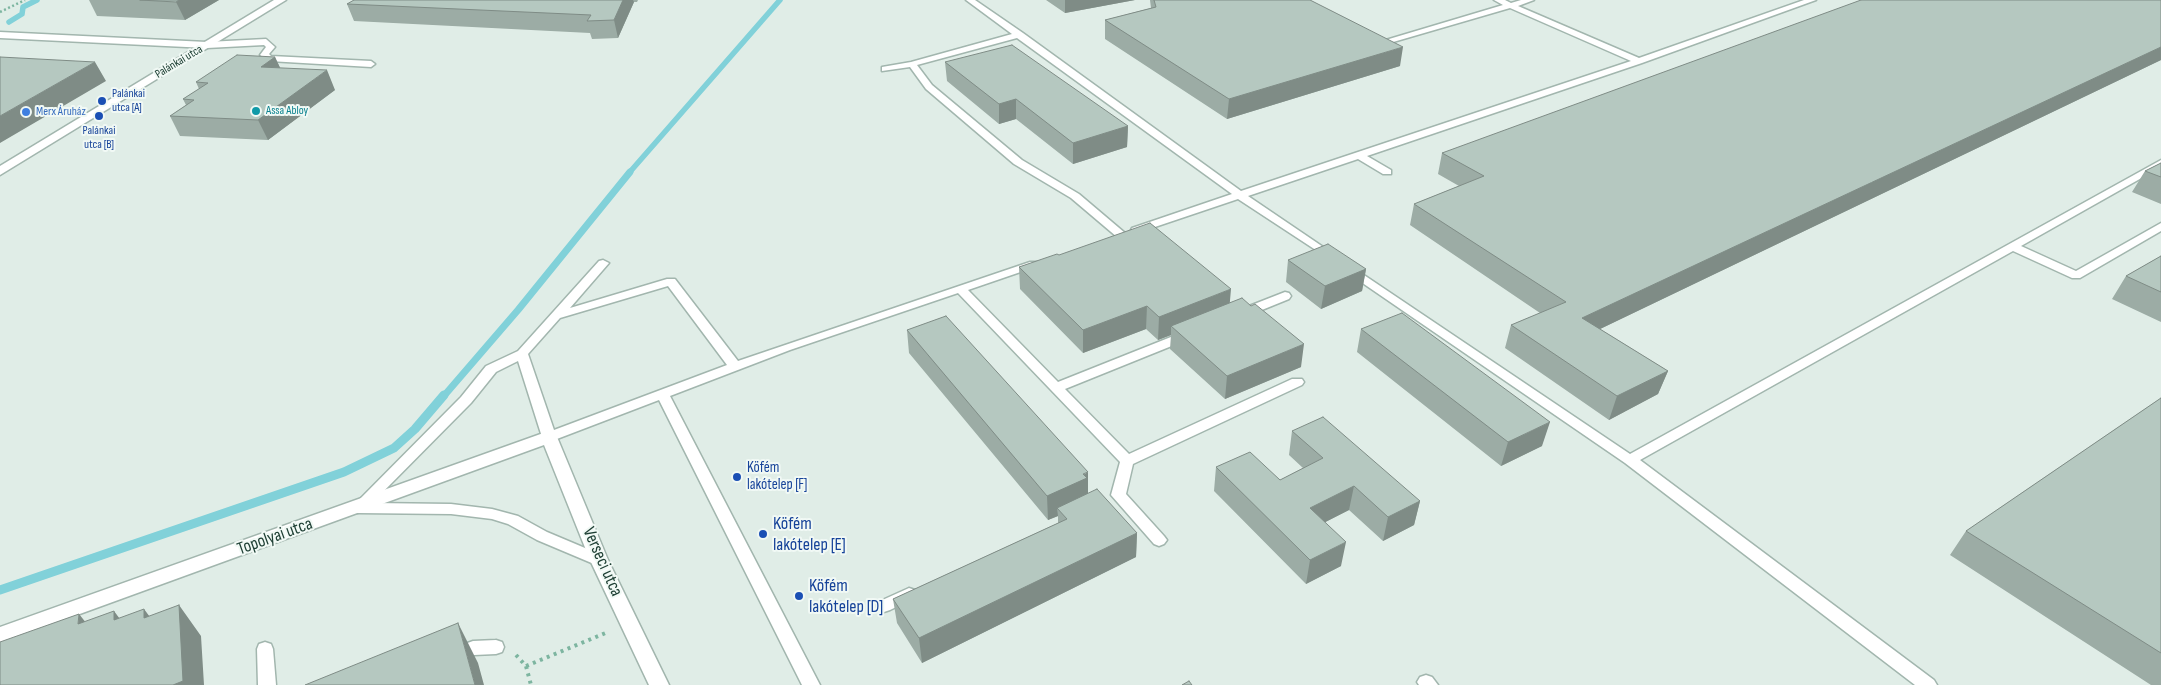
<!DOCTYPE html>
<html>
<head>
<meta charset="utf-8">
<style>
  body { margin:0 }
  canvas { display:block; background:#e0ede7 }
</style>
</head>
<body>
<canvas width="2161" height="685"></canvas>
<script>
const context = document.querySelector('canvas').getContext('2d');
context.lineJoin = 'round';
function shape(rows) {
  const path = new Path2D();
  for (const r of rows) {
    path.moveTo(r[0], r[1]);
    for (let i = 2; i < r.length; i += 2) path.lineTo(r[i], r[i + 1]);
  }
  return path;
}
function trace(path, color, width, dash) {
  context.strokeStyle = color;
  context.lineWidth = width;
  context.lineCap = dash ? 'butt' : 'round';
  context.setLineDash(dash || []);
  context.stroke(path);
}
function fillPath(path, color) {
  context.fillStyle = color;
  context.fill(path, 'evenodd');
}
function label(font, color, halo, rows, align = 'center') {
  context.font = font + ' "Sofia Sans Condensed",sans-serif';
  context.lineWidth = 4;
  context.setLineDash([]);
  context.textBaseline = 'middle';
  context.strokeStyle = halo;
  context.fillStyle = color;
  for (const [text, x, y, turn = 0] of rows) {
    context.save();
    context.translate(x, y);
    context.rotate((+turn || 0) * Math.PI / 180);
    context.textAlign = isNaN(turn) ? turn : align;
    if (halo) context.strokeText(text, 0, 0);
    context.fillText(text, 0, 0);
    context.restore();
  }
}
trace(shape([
  [9,22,22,14,23,7,37,0],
  [629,173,780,0]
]), '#81d1d9', 5.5);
trace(shape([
  [443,397,518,310,630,172]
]), '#81d1d9', 7);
trace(shape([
  [0,590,344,472,394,448,415,429,444,395]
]), '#81d1d9', 9);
const service = shape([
  [966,0,975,0,1023,33,1241,191,1631,61,1510,8,1376,47,1369,45,1503,5,1494,0,1505,0,1511,3,1521,0,1534,0,1518,6,1639,58,1804,0,1816,0,1642,63,1367,156,1391,170,1391,174,1383,174,1358,159,1248,196,1335,255,1337,257,1331,260,1238,199,1140,232,1132,232,1131,230,1132,228,1232,194,1017,38,917,65,932,85,1022,160,1079,194,1125,233,1127,235,1125,237,1117,237,1071,198,1014,164,926,89,910,67,882,71,882,67,911,62,1012,34,966,0],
  [0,32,207,42,266,39,275,47,269,54,271,56,371,61,375,64,371,67,269,61,260,55,266,47,264,45,207,48,0,38,0,32],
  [2161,160,2161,167,2021,246,2076,271,2161,223,2161,231,2080,278,2072,278,2013,251,1640,460,1934,680,1937,685,1915,685,1625,463,1345,271,1351,268,1355,269,1630,454,2161,160],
  [603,260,609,263,570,308,667,279,675,279,738,361,1030,262,1038,262,1040,264,1038,266,968,290,1058,382,1181,333,1185,332,1191,336,1189,339,1065,389,1129,454,1292,379,1302,379,1304,382,1302,385,1133,464,1126,494,1164,536,1167,540,1164,544,1159,546,1154,544,1111,495,1120,462,958,293,790,350,670,396,820,685,802,685,659,400,549,442,544,440,542,437,518,361,496,372,471,403,372,503,451,504,492,509,518,516,547,532,604,556,607,560,604,564,599,566,594,564,537,540,508,524,492,519,451,514,358,513,353,512,351,508,461,397,486,366,518,351,599,261,603,260],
  [668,286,727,365,554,430,528,354,560,318,668,286],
  [1285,292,1289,293,1291,296,1289,299,1247,316,1243,317,1237,313,1239,310,1285,292],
  [909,588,915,590,917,594,915,598,890,610,884,612,878,610,876,606,878,602,909,588],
  [496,640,502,642,504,647,502,652,496,654,474,655,457,661,451,659,449,654,451,649,473,641,496,640],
  [265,642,271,644,273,649,276,685,258,685,257,649,259,644,265,642],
  [1426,675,1432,677,1438,685,1419,685,1417,682,1420,677,1426,675]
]);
const minor = shape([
  [274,0,286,0,0,175,0,166,274,0]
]);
const tertiary = shape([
  [549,431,555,433,557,437,608,560,669,685,649,685,590,560,544,445,0,643,0,627,549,431]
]);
trace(service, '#a2b6ae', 3);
trace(minor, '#a2b6ae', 3);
trace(tertiary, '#a2b6ae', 3);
trace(shape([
  [0,12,25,0]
]), '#7db5a0', 2.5, [2, 2.5]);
trace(shape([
  [516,655,526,666,531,685],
  [526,666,608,632]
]), '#7db5a0', 4, [3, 4.5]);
fillPath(service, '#fff');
fillPath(minor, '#fff');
fillPath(tertiary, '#fff');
fillPath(shape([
  [89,0,219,0,185,20,97,16],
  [354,0,638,0,637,2,634,2,618,38,592,39,590,33,354,21,347,4],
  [1046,0,1135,0,1065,13],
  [1150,0,1310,0,1400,66,1227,119,1105,39,1105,20,1151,8],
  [2161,0,2161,60,1600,329,1668,371,1658,394,1609,420,1505,348,1511,325,1540,313,1410,225,1414,204,1459,186,1438,174,1442,153],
  [275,57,280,68,335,90,268,140,180,136,170,116,186,105,183,99,199,89,196,82],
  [945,62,1128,126,1127,147,1073,164,1016,119,999,124,947,81],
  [2161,163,2161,204,2132,192,2145,171],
  [1059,255,1230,303,1301,367,1225,399,1170,349,1171,335,1158,340,1146,329,1083,353,1020,289,1019,267],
  [2161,256,2161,322,2112,299,2126,276],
  [1288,260,1366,269,1362,291,1321,309,1286,282],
  [1361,329,1542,446,1501,466,1357,352],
  [907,330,1088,493,1137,533,1136,557,922,663,897,623,893,599,1058,523,1058,516,1048,520,909,353],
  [2161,398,2161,685,2151,685,1950,555,1966,531],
  [1292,431,1420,501,1414,525,1383,541,1349,510,1325,522,1341,566,1306,584,1214,491,1216,467,1280,480,1303,468,1289,455]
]), '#9caca5');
fillPath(shape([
  [179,0,219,0,185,20,176,2],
  [623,0,633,0,634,2,618,38,614,20],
  [1065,0,1135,0,1065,13],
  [1403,47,1400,66,1227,119,1229,99],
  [2161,47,2161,60,1575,341,1582,318],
  [275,57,284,76,261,67],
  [95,62,106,81,0,143,0,116],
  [327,70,335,90,268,140,258,120],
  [1016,99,1016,119,999,124,999,104],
  [1128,126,1127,147,1073,164,1073,143],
  [1366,269,1362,291,1321,309,1325,286],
  [1231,289,1229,312,1171,326,1171,335,1158,340,1159,317],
  [1147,306,1146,329,1083,353,1083,330],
  [1304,344,1301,367,1225,399,1227,376],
  [1668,371,1658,394,1609,420,1617,396],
  [1550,422,1542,446,1501,466,1508,442],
  [1088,472,1088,496,1057,508,1058,516,1048,520,1047,496],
  [1354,486,1349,510,1306,532,1310,508],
  [1420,501,1414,525,1383,541,1388,517],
  [1137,533,1136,557,922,663,919,638],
  [1346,542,1341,566,1306,584,1310,560],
  [179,605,201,636,204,685,173,685],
  [144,609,167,640,144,618],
  [114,611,137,642,114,620],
  [79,614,103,644,78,624],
  [458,623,478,663,484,685,475,685]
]), '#7f8c86');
const building = shape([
  [140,0,179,0,176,2,140,0],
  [354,0,623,0,614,20,587,21,591,15,347,4,354,0],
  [1154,0,1310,0,1403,47,1229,99,1105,20,1156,7,1154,0],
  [1861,0,2161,0,2161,47,1582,318,1668,371,1617,396,1511,325,1566,302,1414,204,1484,176,1442,153,1861,0],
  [1012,45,1128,126,1073,143,1016,99,999,104,945,62,1012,45],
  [237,55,275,57,261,67,327,70,258,120,170,116,194,100,183,99,208,83,196,82,237,55],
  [0,57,95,62,0,116,0,57],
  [2161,163,2161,177,2145,171,2161,163],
  [1150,223,1231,289,1159,317,1147,306,1083,330,1019,267,1057,254,1059,255,1150,223],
  [1328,244,1366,269,1325,286,1288,260,1328,244],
  [2161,256,2161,292,2126,276,2161,256],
  [1242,298,1251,306,1255,304,1304,344,1227,376,1171,326,1242,298],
  [1402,313,1550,422,1508,442,1361,329,1402,313],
  [946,316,1088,472,1083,474,1087,478,1047,496,907,330,946,316],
  [2161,398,2161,653,1966,531,2161,398],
  [1323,417,1420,501,1388,517,1354,486,1310,508,1346,542,1310,560,1216,467,1250,452,1280,480,1323,458,1292,431,1323,417],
  [1097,489,1137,533,919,638,893,599,1067,519,1057,508,1097,489],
  [179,605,183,681,173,685,0,685,0,642,79,614,78,624,114,611,114,620,144,609,144,618,179,605],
  [458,623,475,685,305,685,458,623],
  [1189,681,1192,685,1182,685,1189,681]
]);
fillPath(building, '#b5c8c0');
trace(building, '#7f8c86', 1);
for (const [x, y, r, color] of [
  [102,101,5,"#1a4fb4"],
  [256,111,5,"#0f9aa8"],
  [26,112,5,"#3f7fe0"],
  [99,116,5,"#1a4fb4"],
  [737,477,5,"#1a4fb4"],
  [763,534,5,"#1a4fb4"],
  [799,596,5,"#1a4fb4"]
]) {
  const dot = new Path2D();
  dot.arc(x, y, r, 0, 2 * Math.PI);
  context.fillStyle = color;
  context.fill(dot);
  trace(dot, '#f1f9f5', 2);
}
label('12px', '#1f4035', '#f1f9f5', [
  ["Palánkai utca",179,62,-31]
]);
label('12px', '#164399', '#f1f9f5', [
  ["Palánkai",112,94],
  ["utca [A]",112,108],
  ["Palánkai",99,131,"center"],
  ["utca [B]",99,145,"center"]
], 'left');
label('12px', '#0d838f', '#f1f9f5', [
  ["Assa Abloy",266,111]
], 'left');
label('12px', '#366cbe', '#f1f9f5', [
  ["Merx Áruház",36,112]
], 'left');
label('15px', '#164399', '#f1f9f5', [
  ["Köfém",747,468],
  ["lakótelep [F]",747,485]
], 'left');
label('18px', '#164399', '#f1f9f5', [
  ["Köfém",773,524],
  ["lakótelep [E]",773,545],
  ["Köfém",809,586],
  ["lakótelep [D]",809,607]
], 'left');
label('18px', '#1f4035', '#f1f9f5', [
  ["Topolyai utca",275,537,-20],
  ["Verseci utca",602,562,66]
]);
</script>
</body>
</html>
